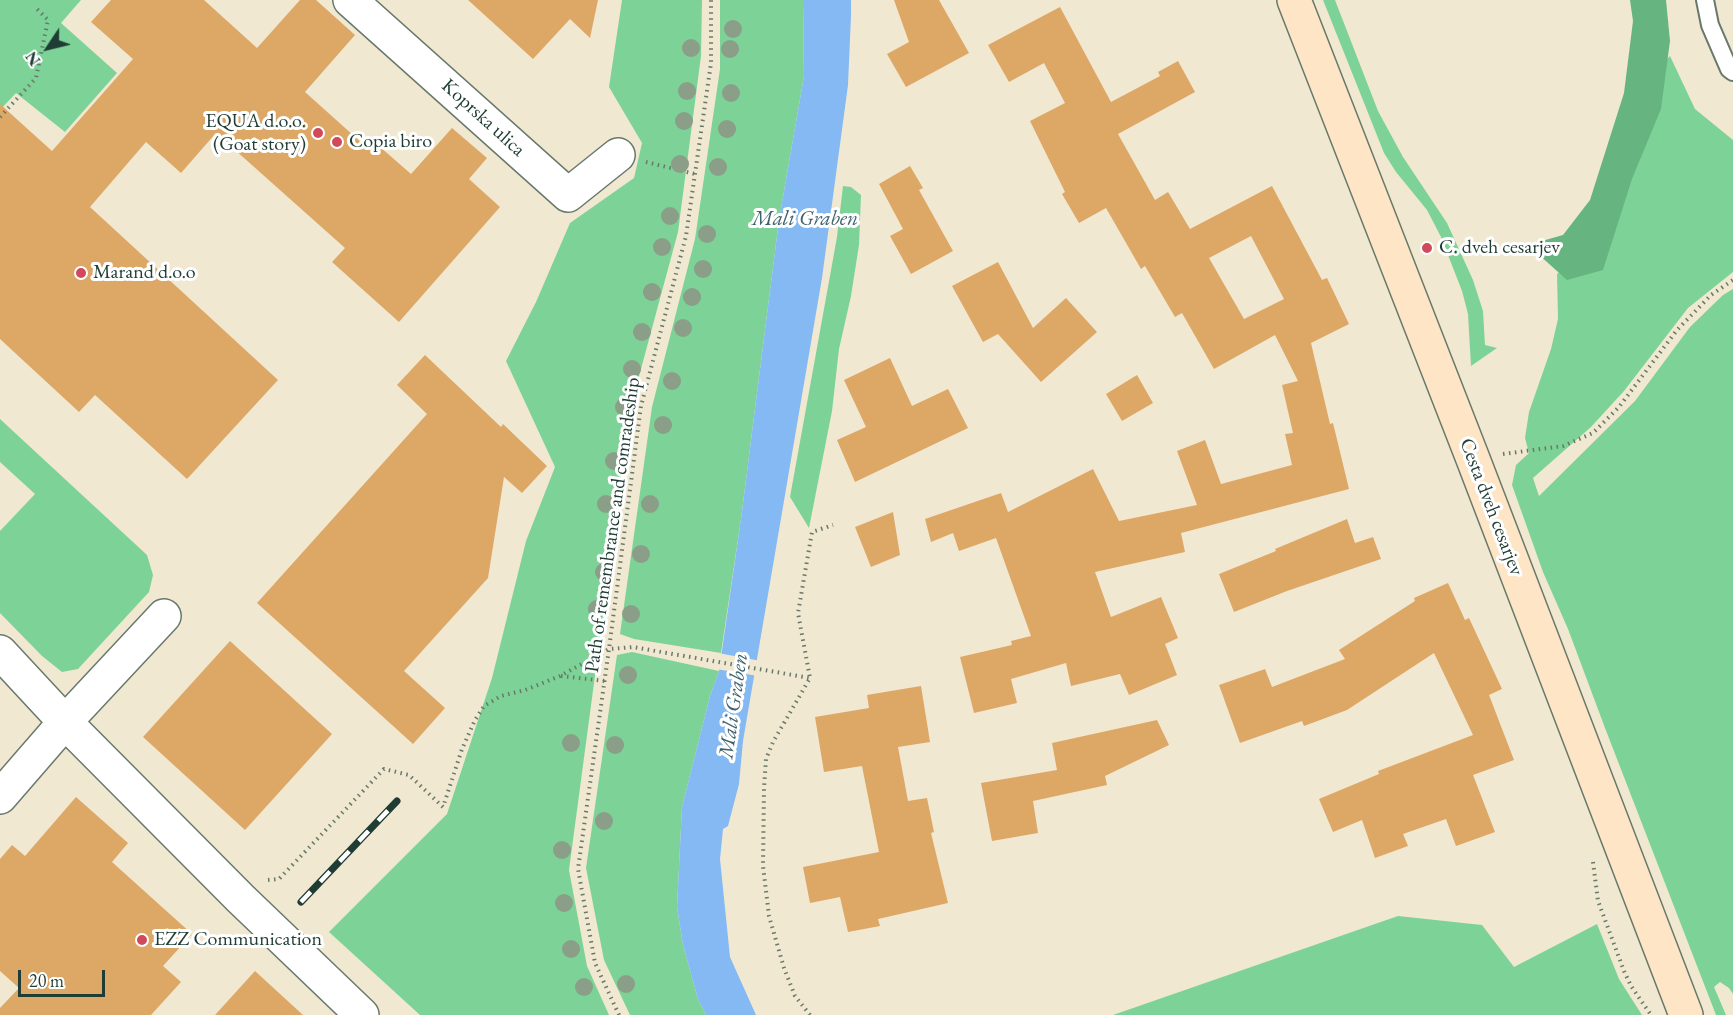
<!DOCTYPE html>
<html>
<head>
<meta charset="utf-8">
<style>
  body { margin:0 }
  #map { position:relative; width:1733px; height:1015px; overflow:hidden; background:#f1e8d1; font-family:"EB Garamond",serif }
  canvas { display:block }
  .north { position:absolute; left:18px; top:18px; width:60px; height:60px; -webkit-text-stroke:4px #fff; paint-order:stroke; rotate:235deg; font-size:16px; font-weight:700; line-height:24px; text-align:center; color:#1f3d34 }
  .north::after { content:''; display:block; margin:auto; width:21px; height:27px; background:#1f3d34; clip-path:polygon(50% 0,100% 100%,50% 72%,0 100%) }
  .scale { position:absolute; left:18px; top:970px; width:87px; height:27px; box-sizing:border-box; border:3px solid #1f3d34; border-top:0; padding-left:8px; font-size:18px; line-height:21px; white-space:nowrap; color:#1f3d34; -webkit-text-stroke:4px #fff; paint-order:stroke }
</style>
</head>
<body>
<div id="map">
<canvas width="1733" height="1015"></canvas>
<div class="north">N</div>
<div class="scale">20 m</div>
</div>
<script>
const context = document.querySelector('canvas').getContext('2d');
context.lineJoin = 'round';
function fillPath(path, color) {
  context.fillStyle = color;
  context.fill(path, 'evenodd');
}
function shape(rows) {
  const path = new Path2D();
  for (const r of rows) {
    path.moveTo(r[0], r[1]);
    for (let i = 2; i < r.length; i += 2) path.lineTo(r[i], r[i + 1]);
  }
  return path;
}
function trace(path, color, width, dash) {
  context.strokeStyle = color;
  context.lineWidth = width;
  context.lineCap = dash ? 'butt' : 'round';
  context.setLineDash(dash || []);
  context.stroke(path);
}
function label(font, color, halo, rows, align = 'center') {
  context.font = font + ' "EB Garamond",serif';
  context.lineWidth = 6;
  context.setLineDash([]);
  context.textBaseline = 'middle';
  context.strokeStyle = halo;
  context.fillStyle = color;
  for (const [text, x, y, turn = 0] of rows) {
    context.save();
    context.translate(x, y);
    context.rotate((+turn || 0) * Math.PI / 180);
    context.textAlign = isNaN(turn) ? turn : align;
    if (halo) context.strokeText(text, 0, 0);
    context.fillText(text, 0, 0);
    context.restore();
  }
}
fillPath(shape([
  [0,0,81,0,61,23,117,73,65,132,16,93,0,110],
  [622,0,702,0,701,56,678,232,631,406,569,870,587,966,609,1015,420,1015,329,932,447,814,492,678,526,541,555,467,506,361,536,302,570,223,634,178,642,143,609,87],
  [720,0,803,0,804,76,779,220,741,519,721,653,634,639,620,634,652,407,695,239,720,69],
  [1323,0,1335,0,1378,111,1403,157,1447,223,1473,280,1483,311,1485,345,1497,348,1471,366,1468,314,1462,291,1441,237,1427,210,1396,172,1384,153],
  [1670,56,1695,109,1733,140,1733,272,1688,308,1624,391,1591,427,1533,478,1539,496,1635,401,1690,327,1723,295,1733,289,1733,994,1729,988,1720,982,1714,987,1726,1015,1716,1015,1605,728,1568,629,1543,572,1512,485,1516,465,1529,453,1525,438,1529,412,1551,349,1558,319,1557,274,1602,234,1651,75],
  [843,186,851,187,861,195,859,245,851,296,839,349,832,411,809,528,790,497,837,237],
  [0,419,147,555,153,575,149,592,78,669,62,672,42,656,0,613,0,531,35,494,0,462],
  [632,652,719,671,710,696,682,807,677,907,683,945,698,999,706,1015,630,1015,604,960,586,868,617,655],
  [1398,916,1482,925,1514,967,1597,924,1619,979,1642,1015,1113,1015]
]), '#7dd397');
fillPath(shape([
  [1630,0,1666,0,1670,41,1661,109,1632,179,1603,270,1567,280,1528,245,1563,235,1590,200,1624,93,1633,21]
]), '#66b580');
fillPath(shape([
  [803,0,851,0,851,16,848,85,822,278,743,741,739,784,728,826,723,829,720,859,730,957,756,1015,706,1015,698,999,683,945,677,907,682,807,710,696,719,671,741,519,779,220,804,76]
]), '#84b9f3');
fillPath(shape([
  [718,653,761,661,758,676,716,669]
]), '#f1e8d1');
fillPath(shape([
  [111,0,204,0,257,48,300,0,316,0,355,35,305,92,373,153,379,146,411,174,452,128,487,158,469,179,500,207,399,322,332,262,345,248,216,133,181,173,146,142,90,207,278,380,187,479,95,395,79,412,0,339,0,104,52,151,133,59,91,22],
  [468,0,598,0,590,38,570,19,533,59],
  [894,0,939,0,969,53,906,87,887,54,909,42],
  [1060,7,1111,102,1160,76,1158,72,1178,61,1195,92,1118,134,1155,200,1168,192,1190,229,1272,186,1322,280,1327,278,1349,324,1311,343,1330,424,1333,423,1349,489,1181,533,1185,552,1095,572,1111,617,1161,597,1178,638,1165,644,1177,675,1129,695,1120,674,1071,686,1066,663,1011,679,1017,703,974,713,960,657,1012,645,1011,641,1031,636,996,538,959,551,953,533,931,542,925,519,1001,493,1008,512,1093,469,1119,521,1197,505,1177,451,1205,440,1221,484,1292,465,1285,434,1293,433,1282,385,1298,381,1275,335,1214,369,1182,313,1175,317,1145,266,1141,269,1106,208,1079,223,1062,194,1065,192,1030,121,1065,103,1044,63,1009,82,988,45],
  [1251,236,1284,299,1244,319,1209,258],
  [910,166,923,188,919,190,953,251,911,274,890,236,903,229,879,184],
  [998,262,1033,328,1066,298,1097,332,1041,382,998,334,983,342,952,286],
  [425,355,501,427,503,424,547,466,522,493,504,477,488,578,404,671,445,708,413,744,257,603,427,414,397,385],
  [890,358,912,406,948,389,968,428,855,482,837,440,866,427,844,380],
  [1137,375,1153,403,1122,421,1106,394],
  [893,512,900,555,871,567,855,527],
  [1347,519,1355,543,1373,537,1381,559,1287,591,1234,612,1219,574,1276,551,1275,549],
  [1448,583,1465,620,1469,618,1502,689,1489,695,1514,760,1473,775,1495,832,1456,846,1446,819,1403,834,1408,846,1375,858,1362,820,1333,832,1319,799,1379,774,1378,771,1473,735,1434,653,1347,710,1304,726,1302,721,1240,743,1219,685,1265,669,1272,687,1345,659,1339,650,1415,601,1414,598],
  [230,641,332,734,245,830,143,737],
  [921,686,930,742,898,747,908,801,927,798,934,832,931,833,948,903,878,919,880,926,848,932,840,897,810,903,803,867,879,852,862,766,824,772,815,717,869,708,867,695],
  [1157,720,1169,745,1105,776,1107,785,1033,801,1038,833,992,841,981,783,1057,770,1052,743],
  [76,797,128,843,112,862,192,934,163,966,181,982,151,1015,0,1015,0,1008,19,988,0,971,0,859,12,845,25,856],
  [255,971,303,1015,215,1015]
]), '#dda766');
const lane = shape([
  [1705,0,1710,25,1729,69,1733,72]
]);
const street = shape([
  [350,0,568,195,618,155],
  [0,652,65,722,241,899,362,1015],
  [0,797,65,722,164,616]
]);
const secondary = shape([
  [1294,0,1473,459,1686,1015]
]);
trace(lane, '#68796b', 20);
trace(street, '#68796b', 36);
trace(secondary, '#68796b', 36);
trace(shape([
  [0,117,36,78,48,20,37,9],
  [646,162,695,174],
  [1503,454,1563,446,1593,433,1619,407,1677,330,1711,295,1733,280],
  [561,676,605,681],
  [1593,862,1598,901,1624,971,1631,986,1651,1015],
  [268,880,279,879,384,769,409,775,443,807,462,749,475,720,484,706,501,696,525,690,560,676,609,649,633,647,810,678],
  [619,1015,595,963,578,869,609,649,641,406,686,236,711,63,711,0],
  [810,1015,795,996,784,968,769,916,763,866,764,788,766,759,773,742,810,678,798,613,812,532,833,525]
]), '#68796b', 4, [1.5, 4.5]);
trace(lane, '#fff', 16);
trace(street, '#fff', 33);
trace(secondary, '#fde5c5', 33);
const rail = shape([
  [301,902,397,801]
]);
trace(rail, '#1f3d34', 7);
trace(rail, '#fff', 4.5, [14]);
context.fillStyle = '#8a9e88';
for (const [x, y] of [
  [733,29],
  [691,48],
  [730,49],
  [687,91],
  [731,93],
  [684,121],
  [727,129],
  [680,164],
  [718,167],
  [670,216],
  [707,234],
  [662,247],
  [703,269],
  [652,292],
  [692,297],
  [683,328],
  [642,332],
  [632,369],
  [672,381],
  [624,407],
  [663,425],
  [614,461],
  [606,504],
  [650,504],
  [641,554],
  [604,572],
  [597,609],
  [631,614],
  [628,675],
  [571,743],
  [615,745],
  [604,821],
  [562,850],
  [564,903],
  [571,949],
  [626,984],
  [584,987]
]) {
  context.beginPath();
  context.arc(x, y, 9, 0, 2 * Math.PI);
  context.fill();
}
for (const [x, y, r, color] of [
  [318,133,6,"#d1495b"],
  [337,142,6,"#d1495b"],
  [1427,248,6,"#d1495b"],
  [81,273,6,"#d1495b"],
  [142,940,6,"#d1495b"]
]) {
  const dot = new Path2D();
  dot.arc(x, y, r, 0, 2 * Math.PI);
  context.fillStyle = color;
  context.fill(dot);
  trace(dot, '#fff', 2);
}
label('20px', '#1f3d34', '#fff', [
  ["Koprska ulica",483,118,42],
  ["Cesta dveh cesarjev",1491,507,69],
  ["Path of remembrance and comradeship",613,525,-82]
]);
label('20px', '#1f3d34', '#fff', [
  ["EQUA d.o.o.",306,122,"right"],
  ["(Goat story)",306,145,"right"],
  ["Copia biro",349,142],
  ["C. dveh cesarjev",1439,248],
  ["Marand d.o.o",93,273],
  ["EZZ Communication",154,940]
], 'left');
label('italic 21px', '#3d626d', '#fff', [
  ["Mali Graben",805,219],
  ["Mali Graben",734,706,-82]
]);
</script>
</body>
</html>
